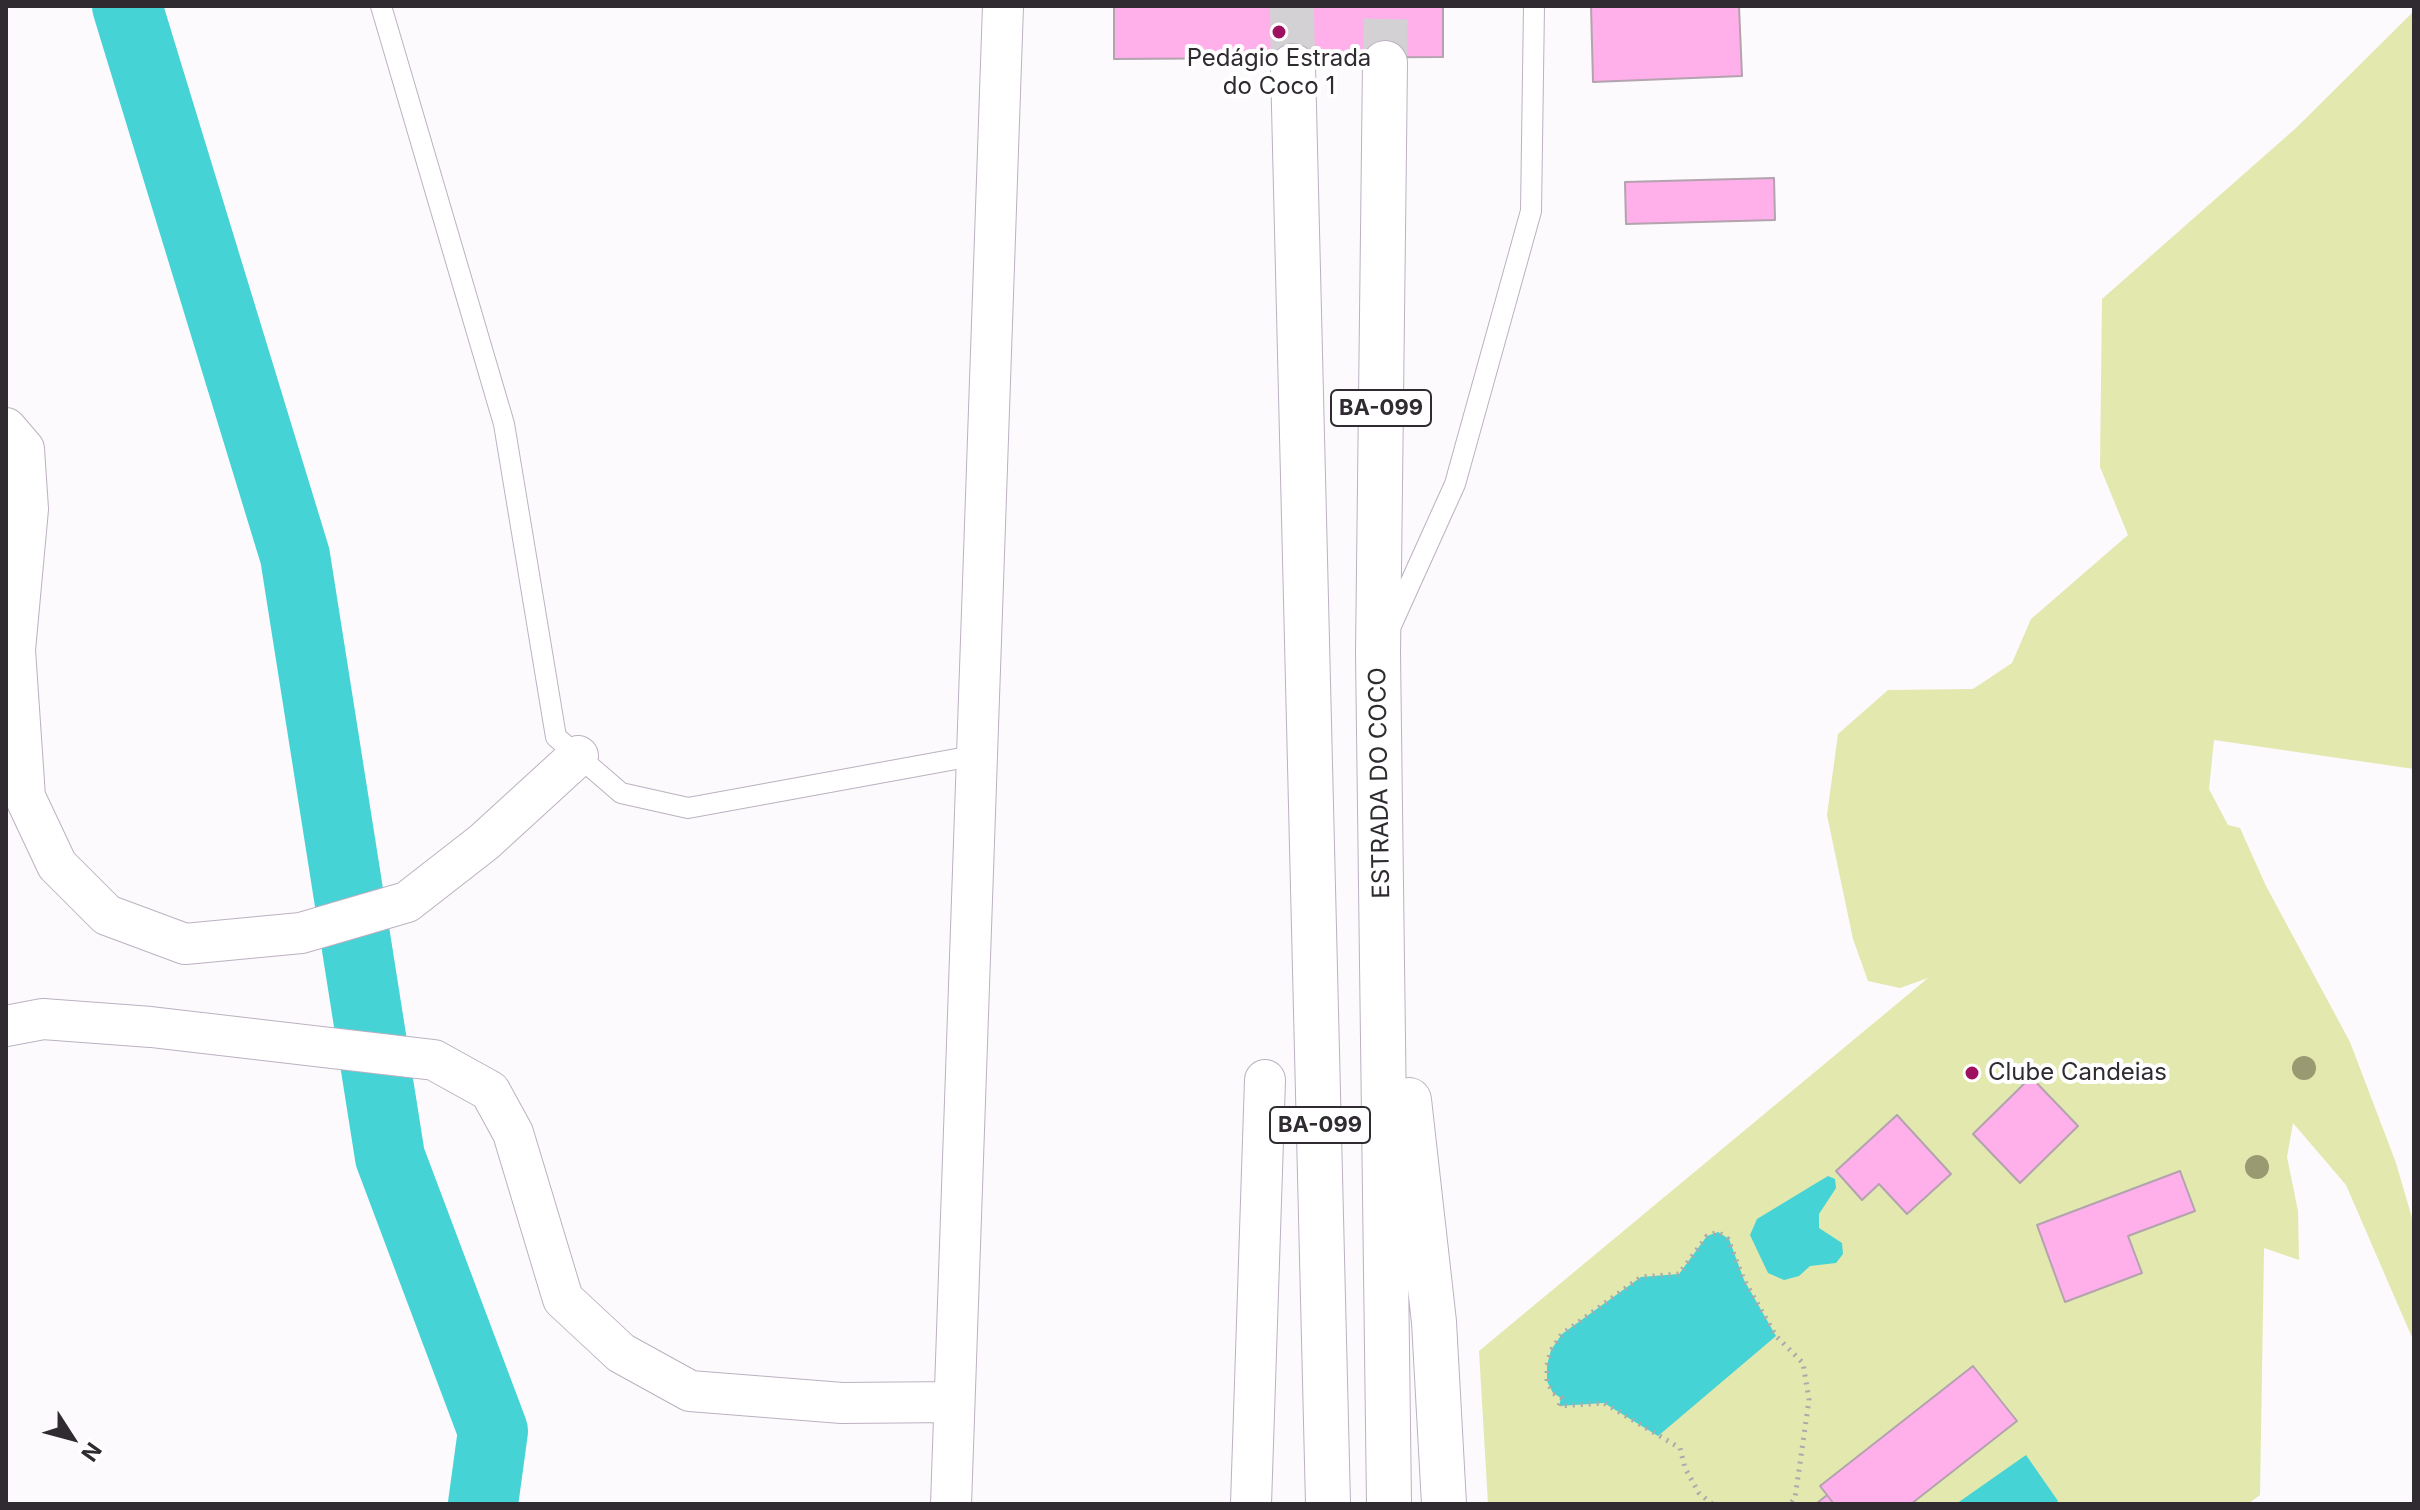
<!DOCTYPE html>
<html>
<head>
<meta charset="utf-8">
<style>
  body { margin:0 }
  #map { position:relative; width:2420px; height:1510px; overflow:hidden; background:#fcfafd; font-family:Inter,sans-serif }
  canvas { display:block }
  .frame { position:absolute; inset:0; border:8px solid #2f2b31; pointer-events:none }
  .north { position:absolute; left:32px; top:1398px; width:80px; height:80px; -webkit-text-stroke:6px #fff; paint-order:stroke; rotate:126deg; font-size:22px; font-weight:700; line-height:32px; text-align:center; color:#2f2b31 }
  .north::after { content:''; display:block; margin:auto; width:28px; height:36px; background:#2f2b31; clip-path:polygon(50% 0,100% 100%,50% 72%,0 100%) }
</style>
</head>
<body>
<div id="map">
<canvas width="2420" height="1510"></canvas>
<div class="frame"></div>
<div class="north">N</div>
</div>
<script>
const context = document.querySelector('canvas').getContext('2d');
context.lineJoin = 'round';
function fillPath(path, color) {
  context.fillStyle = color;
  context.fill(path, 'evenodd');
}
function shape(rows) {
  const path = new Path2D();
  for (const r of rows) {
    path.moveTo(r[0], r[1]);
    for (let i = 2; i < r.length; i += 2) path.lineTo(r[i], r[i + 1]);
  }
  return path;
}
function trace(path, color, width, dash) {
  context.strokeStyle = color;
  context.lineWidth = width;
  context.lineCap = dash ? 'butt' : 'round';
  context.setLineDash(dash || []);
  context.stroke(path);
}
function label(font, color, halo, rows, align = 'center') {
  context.font = font + ' Inter,sans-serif';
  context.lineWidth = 8;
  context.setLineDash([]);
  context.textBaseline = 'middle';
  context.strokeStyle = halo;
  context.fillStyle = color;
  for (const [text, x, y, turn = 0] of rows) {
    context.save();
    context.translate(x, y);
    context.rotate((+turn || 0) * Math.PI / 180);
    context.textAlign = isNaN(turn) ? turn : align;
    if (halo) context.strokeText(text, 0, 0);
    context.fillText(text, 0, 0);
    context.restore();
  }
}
fillPath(shape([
  [2414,11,2414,769,2214,740,2209,789,2228,825,2240,828,2266,886,2350,1042,2396,1163,2414,1225,2414,1342,2346,1185,2293,1123,2287,1157,2298,1211,2299,1260,2264,1248,2260,1495,2248,1504,1488,1504,1479,1351,1928,978,1900,988,1868,981,1853,939,1827,815,1838,734,1888,690,1973,689,2012,663,2031,619,2128,535,2100,467,2102,299,2296,128]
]), '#e2e8ae');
fillPath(shape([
  [1828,1176,1835,1179,1836,1188,1819,1214,1819,1228,1842,1243,1843,1254,1836,1263,1810,1266,1799,1276,1784,1280,1768,1273,1750,1235,1757,1219],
  [1718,1232,1729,1239,1744,1280,1776,1336,1658,1436,1604,1403,1559,1406,1561,1398,1553,1393,1547,1381,1547,1365,1551,1350,1562,1334,1641,1277,1679,1274,1707,1236],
  [2026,1455,2058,1501,2054,1504,1956,1504]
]), '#45d3d6');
trace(shape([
  [127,6,295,556,390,1157,493,1431,483,1504]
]), '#45d3d6', 70);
const building = shape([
  [1114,6,1443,6,1443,57,1114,59,1114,6],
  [1591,6,1739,6,1742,76,1593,82,1591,6],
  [1774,178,1775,220,1626,224,1625,182,1774,178],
  [2031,1077,2078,1126,2020,1183,1973,1134,2031,1077],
  [1897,1115,1951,1174,1907,1214,1879,1184,1862,1200,1836,1171,1897,1115],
  [2180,1171,2195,1211,2128,1236,2142,1273,2065,1302,2037,1225,2180,1171],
  [1973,1366,2017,1421,1911,1504,1834,1504,1820,1486,1973,1366],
  [1827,1495,1834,1504,1816,1504,1827,1495]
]);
fillPath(building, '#ffafea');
trace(building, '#b3a3ae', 2);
trace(shape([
  [1292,6,1293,66],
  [1385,63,1386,6]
]), '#d3d1d4', 44, [44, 22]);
const service = shape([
  [381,6,504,424,556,737,621,793,688,808,978,755],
  [1390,628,1455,484,1531,211,1534,6]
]);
const minor = shape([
  [6,428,24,449,28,509,15,650,25,797,57,865,107,915,185,944,301,933,407,902,484,842,578,756],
  [6,1026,43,1019,151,1027,434,1060,490,1091,513,1133,563,1299,621,1353,690,1391,842,1403,954,1402],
  [951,1504,1003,6],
  [1251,1504,1265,1080]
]);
const trunk = shape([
  [1385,63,1378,653,1389,1504],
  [1293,66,1328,1504],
  [1409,1100,1434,1322,1444,1504]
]);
trace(service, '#bcb1c0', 22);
trace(minor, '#bcb1c0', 42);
trace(trunk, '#bcb1c0', 46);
trace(shape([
  [1712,1504,1699,1493,1685,1468,1680,1448,1604,1403,1559,1406,1562,1398,1553,1393,1547,1381,1547,1365,1551,1350,1562,1334,1641,1277,1679,1274,1707,1236,1718,1232,1728,1239,1744,1280,1776,1336,1803,1363,1809,1400,1795,1498,1790,1504]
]), '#aca9ad', 5, [2, 6]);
trace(service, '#fff', 20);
trace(minor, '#fff', 40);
trace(trunk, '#fff', 44);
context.fillStyle = '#999a72';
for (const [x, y] of [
  [2304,1068],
  [2257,1167]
]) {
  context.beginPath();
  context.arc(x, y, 12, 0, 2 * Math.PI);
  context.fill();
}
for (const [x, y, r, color] of [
  [1279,32,8,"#9d115f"],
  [1972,1073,8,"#9d115f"]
]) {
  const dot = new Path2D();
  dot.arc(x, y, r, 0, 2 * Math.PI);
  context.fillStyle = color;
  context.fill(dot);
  trace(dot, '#fff', 3);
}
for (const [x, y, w] of [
  [1381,408,100],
  [1320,1125,100]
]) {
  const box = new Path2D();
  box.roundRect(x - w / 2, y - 18, w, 36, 6);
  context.fillStyle = '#fff';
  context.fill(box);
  trace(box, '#2f2b31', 2);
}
label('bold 22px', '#2f2b31', null, [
  ["BA-099",1381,408],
  ["BA-099",1320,1125]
]);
label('24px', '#2f2b31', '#fff', [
  ["Pedágio Estrada",1279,59],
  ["do Coco 1",1279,87],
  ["Clube Candeias",1988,1073,"left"]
]);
label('24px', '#2f2b31', '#fff', [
  ["ESTRADA DO COCO",1380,783,-91]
]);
</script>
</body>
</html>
